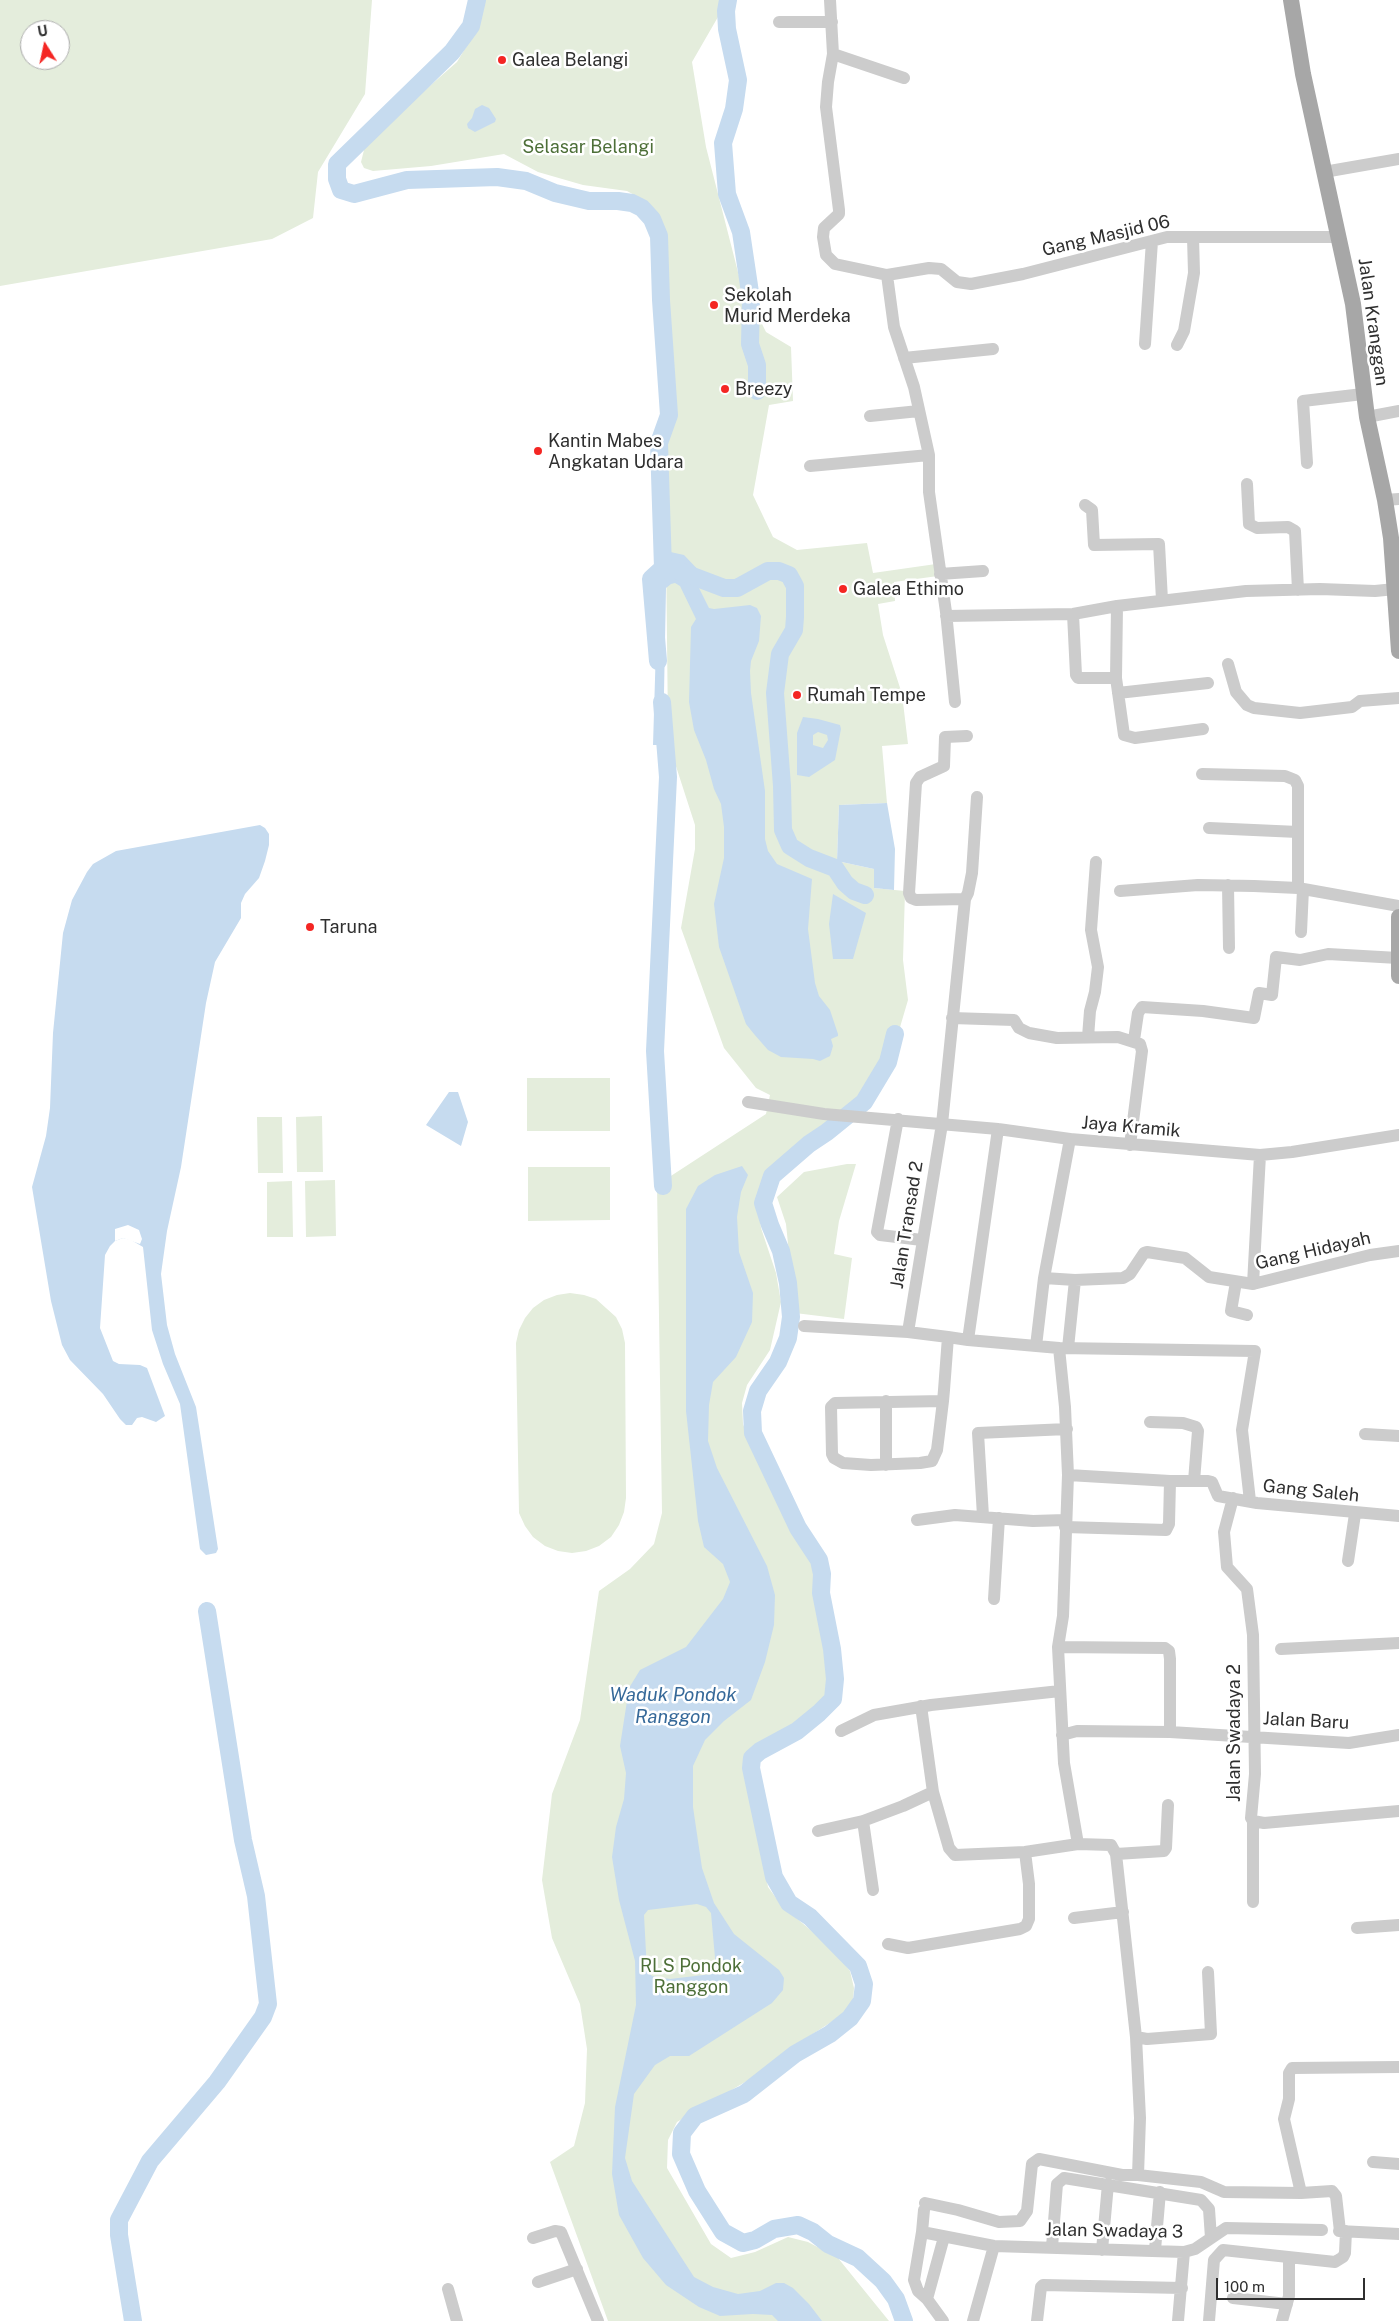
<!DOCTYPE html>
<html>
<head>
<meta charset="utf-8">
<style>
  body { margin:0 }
  #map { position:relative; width:1399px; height:2321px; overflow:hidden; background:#fff; font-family:"Public Sans",sans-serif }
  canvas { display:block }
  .north { position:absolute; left:20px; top:20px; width:50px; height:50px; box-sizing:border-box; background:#fff; border:1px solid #acacac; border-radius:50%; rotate:350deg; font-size:14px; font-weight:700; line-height:20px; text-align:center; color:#2f2f2f }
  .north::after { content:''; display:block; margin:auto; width:18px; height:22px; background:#f42623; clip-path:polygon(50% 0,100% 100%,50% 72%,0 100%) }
  .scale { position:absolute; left:1216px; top:2278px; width:149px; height:22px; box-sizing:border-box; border:2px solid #2f2f2f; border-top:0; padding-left:6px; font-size:15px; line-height:18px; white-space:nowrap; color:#2f2f2f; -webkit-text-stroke:4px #fff; paint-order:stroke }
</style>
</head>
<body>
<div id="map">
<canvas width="1399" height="2321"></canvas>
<div class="north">U</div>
<div class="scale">100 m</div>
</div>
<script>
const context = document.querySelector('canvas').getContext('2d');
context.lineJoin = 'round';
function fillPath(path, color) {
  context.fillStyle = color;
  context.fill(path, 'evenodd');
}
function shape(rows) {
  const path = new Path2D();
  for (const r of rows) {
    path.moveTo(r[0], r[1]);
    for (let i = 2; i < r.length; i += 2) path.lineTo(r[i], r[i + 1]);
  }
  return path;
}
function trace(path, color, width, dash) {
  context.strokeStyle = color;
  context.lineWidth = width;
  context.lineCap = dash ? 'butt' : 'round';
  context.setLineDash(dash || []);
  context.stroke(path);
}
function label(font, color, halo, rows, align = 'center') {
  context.font = font + ' "Public Sans",sans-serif';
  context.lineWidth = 5;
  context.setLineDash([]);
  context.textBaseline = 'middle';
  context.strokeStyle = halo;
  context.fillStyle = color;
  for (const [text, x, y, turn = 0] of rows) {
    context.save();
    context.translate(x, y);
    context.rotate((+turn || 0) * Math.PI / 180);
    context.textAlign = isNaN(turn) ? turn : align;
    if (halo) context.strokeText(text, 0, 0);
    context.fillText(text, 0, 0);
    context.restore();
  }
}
fillPath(shape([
  [0,0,372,0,365,94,318,172,313,218,272,239,0,286],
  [30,30,60,30,60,60,30,60],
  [483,0,724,0,722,10,692,62,706,147,740,280,766,332,791,347,793,401,769,405,753,495,773,537,797,550,867,543,873,573,936,564,938,576,894,582,895,601,878,604,883,635,902,694,908,744,882,746,887,803,839,805,837,861,874,869,874,888,905,891,903,960,908,1000,898,1034,889,1034,881,1067,862,1098,767,1176,762,1187,759,1209,761,1228,776,1273,781,1302,770,1350,747,1385,742,1403,743,1424,752,1450,814,1558,817,1568,816,1599,830,1679,827,1697,815,1710,780,1736,758,1747,749,1756,747,1769,765,1870,768,1887,782,1906,833,1949,850,1971,854,1988,853,2002,842,2015,785,2052,752,2078,677,2122,668,2140,667,2168,711,2244,731,2258,755,2252,788,2237,808,2242,838,2258,889,2321,608,2321,550,2162,574,2146,585,2103,587,2049,580,2004,552,1938,542,1880,552,1794,580,1720,599,1591,630,1569,654,1544,662,1513,657,1185,766,1114,770,1095,756,1088,724,1048,681,928,695,849,695,825,673,757,668,728,666,551,662,542,661,519,662,232,655,216,647,202,627,191,583,185,538,172,504,154,431,166,373,171,364,168,361,162,366,142,457,62,478,27],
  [527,1078,610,1078,610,1131,527,1131],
  [322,1116,323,1172,297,1172,296,1117],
  [257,1117,282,1117,283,1173,258,1173],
  [847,1164,856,1164,839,1221,834,1254,852,1258,844,1319,795,1313,786,1224,777,1197,804,1172],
  [528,1167,610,1167,610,1220,528,1221],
  [335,1180,336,1236,306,1237,305,1181],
  [292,1181,293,1237,267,1237,267,1182],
  [570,1293,584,1295,596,1299,616,1317,622,1329,625,1343,626,1498,624,1512,619,1525,611,1537,599,1546,586,1551,572,1553,558,1551,545,1546,533,1537,525,1526,519,1513,516,1343,519,1330,525,1318,533,1308,544,1300,557,1295]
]), '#e4eddc');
fillPath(shape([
  [482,105,489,108,496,119,495,122,475,132,468,128,467,124,472,118,475,109],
  [655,519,661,519,662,541,666,551,684,555,703,575,697,584,709,608,714,609,750,605,757,608,761,616,759,641,751,661,750,671,751,693,765,791,765,839,768,851,777,864,812,879,808,929,815,983,819,996,830,1010,838,1034,838,1036,831,1039,833,1046,830,1056,820,1061,813,1059,781,1057,768,1050,754,1034,746,1024,719,947,714,904,724,858,724,827,721,804,714,789,706,760,694,730,689,702,691,627,696,619,680,586,675,583,671,584,666,588,663,745,653,745,658,580],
  [803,717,818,719,840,725,841,729,835,760,809,777,797,775,797,733],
  [818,732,827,735,828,740,823,748,813,745,813,735],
  [887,803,895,849,894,890,874,888,874,869,837,861,839,805],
  [260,825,265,828,269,834,269,845,265,861,259,878,245,894,241,903,241,918,215,962,206,1003,181,1167,167,1231,161,1274,167,1325,175,1354,196,1407,218,1549,216,1553,206,1555,200,1549,180,1404,163,1364,152,1330,143,1247,131,1240,123,1238,115,1241,110,1246,105,1255,100,1328,113,1361,119,1364,140,1365,147,1368,165,1416,156,1422,142,1417,137,1418,132,1425,126,1425,120,1419,103,1394,70,1360,62,1345,51,1301,32,1187,46,1136,50,1108,53,1033,63,933,72,900,87,872,93,864,116,851],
  [833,894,866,913,853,959,833,959,829,924],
  [449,1092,458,1092,468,1122,461,1146,426,1125],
  [742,1166,748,1175,741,1192,737,1217,739,1252,753,1293,752,1322,736,1357,713,1382,709,1405,708,1441,717,1468,767,1566,775,1595,774,1625,765,1662,751,1700,724,1721,705,1740,693,1766,693,1807,702,1868,714,1903,734,1934,779,1970,784,1978,783,1990,772,2003,689,2056,670,2056,655,2065,634,2094,625,2158,632,2181,694,2277,713,2287,738,2294,760,2291,776,2283,784,2283,793,2288,809,2304,822,2321,778,2321,772,2315,753,2314,720,2316,699,2307,666,2285,643,2258,619,2215,612,2174,615,2107,636,2005,635,1961,619,1900,612,1857,616,1827,624,1799,626,1773,620,1746,629,1688,640,1670,686,1647,723,1599,730,1582,723,1564,704,1547,698,1521,686,1411,686,1209,698,1186,715,1175],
  [697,1904,706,1907,711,1913,716,1969,712,1974,670,1979,652,1976,647,1971,644,1915,648,1910]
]), '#c6dbef');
fillPath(shape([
  [128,1225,139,1230,142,1239,140,1244,123,1238,115,1241,115,1229]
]), '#fff');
trace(shape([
  [477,0,471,26,452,52,337,164,337,179,341,190,354,194,407,180,497,177,526,181,555,193,589,201,618,201,632,203,642,208,652,219,659,236,661,300,669,415,659,443,663,568,651,579,658,661],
  [728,0,726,11,727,29,738,80,734,109,723,143,727,194,741,232,751,299,750,344,757,365,757,391],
  [679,571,724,588,737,588,768,571,779,571,789,575,795,586,795,617,794,630,780,654,775,693,782,786,783,830,790,846,809,858,835,868,845,883,854,891,865,895],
  [662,702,668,777,655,1051,663,1186],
  [895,1034,888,1062,864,1102,827,1132,809,1144,772,1176,763,1203,770,1225,781,1251,788,1283,791,1317,788,1338,778,1362,758,1391,752,1411,753,1433,798,1528,819,1560,822,1574,821,1593,832,1649,835,1679,833,1699,819,1713,797,1731,760,1751,752,1758,751,1768,774,1877,789,1903,810,1917,858,1966,864,1984,862,2001,850,2018,830,2034,795,2054,744,2094,695,2116,682,2133,681,2154,697,2191,723,2232,743,2243,755,2240,774,2229,798,2225,813,2232,828,2244,858,2258,883,2281,896,2299,904,2321],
  [133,2321,119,2235,119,2220,150,2161,217,2082,263,2017,268,2004,256,1896,243,1840,207,1611]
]), '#c6dbef', 18);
trace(shape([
  [830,0,833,54,828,82,826,107,839,210,839,214,824,228,823,237,826,255,835,264,887,275,929,268,941,269,957,282,971,284,1023,274,1167,237,1339,237],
  [779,22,832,22],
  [833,54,904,78],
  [1324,172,1399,159],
  [887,275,894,327,914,387,929,455,929,492,946,612,955,702],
  [1145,344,1152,241],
  [1177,345,1184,331,1194,273,1193,237],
  [904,358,993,349],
  [870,416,919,411],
  [1367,417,1399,411],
  [1307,463,1303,401,1363,394],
  [810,466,929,455],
  [1247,484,1249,524,1257,528,1288,527,1295,531,1298,590],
  [1385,500,1399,499],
  [1085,505,1092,510,1094,545,1159,544,1162,600],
  [940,574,983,571],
  [1117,606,1116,678,1124,735,1135,738,1203,729],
  [1073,614,1076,675,1078,678,1116,678],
  [946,616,1073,614,1117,606,1246,591,1320,589,1375,591,1395,589],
  [1228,664,1236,692,1247,705,1254,708,1300,713,1352,707,1360,701,1399,698],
  [1118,693,1208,683],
  [1202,774,1285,776,1295,780,1298,786,1298,888],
  [1209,828,1298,832],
  [1228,885,1229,948],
  [1120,891,1198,885,1254,886,1298,888,1399,906],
  [965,899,916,900,911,898,909,893,916,783,920,777,944,766,945,737,967,736],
  [1301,932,1303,889],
  [952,1018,1014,1020,1019,1028,1029,1033,1057,1038,1118,1037,1140,1044,1142,1051,1130,1145],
  [1088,1037,1090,1011,1095,992,1098,967,1091,930,1096,862],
  [1134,1040,1138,1013,1142,1007,1203,1011,1254,1018,1259,993,1272,995,1276,957,1300,960,1328,954,1398,958],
  [748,1102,824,1114,998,1129,1070,1139,1260,1155,1292,1152,1399,1135],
  [898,1119,877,1232,880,1235,922,1240],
  [998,1129,968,1340,1059,1348,1065,1407,1068,1475,1063,1616,1058,1647,1064,1763,1078,1844],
  [1044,1278,1075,1280,1123,1278,1130,1274,1144,1253,1147,1252,1185,1258,1209,1277,1253,1284,1370,1255,1399,1251],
  [1236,1282,1231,1311,1247,1315],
  [1253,1284,1260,1155],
  [804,1326,908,1332,948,1337],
  [908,1332,942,1124,965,899,968,893,972,873,977,797],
  [1036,1346,1044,1278,1070,1139],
  [1059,1348,1255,1351,1242,1430,1250,1501],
  [1068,1348,1075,1280],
  [943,1401,835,1403,831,1407,832,1454,834,1458,843,1463,871,1465,920,1463,932,1461,937,1450,939,1434,943,1401,944,1390,948,1337,968,1340],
  [1150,1422,1183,1423,1196,1427,1198,1431,1194,1481],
  [1365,1434,1399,1436],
  [886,1465,886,1401],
  [1068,1475,1170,1481,1208,1481,1212,1482,1218,1496,1257,1503,1399,1516],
  [1233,1498,1224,1532,1227,1567,1247,1589,1253,1635,1255,1774,1251,1818,1253,1821,1264,1823,1399,1811],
  [983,1516,978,1433,1067,1429],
  [917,1520,955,1515,1033,1521,1065,1520],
  [1065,1527,1166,1530,1169,1524,1170,1481],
  [1348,1561,1355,1514],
  [994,1599,999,1518],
  [1058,1647,1165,1648,1169,1651,1170,1659,1170,1732],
  [1281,1649,1399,1643],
  [841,1731,874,1715,931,1705,1060,1691],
  [1062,1735,1077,1731,1170,1732,1349,1743,1399,1735],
  [933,1792,949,1848,955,1855,1025,1852,1078,1844,1111,1845,1116,1854,1136,2037,1140,2118,1138,2175],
  [863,1821,873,1890],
  [818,1831,863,1821,903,1806,933,1792,921,1706],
  [1116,1854,1164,1851,1166,1848,1168,1805],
  [1253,1902,1253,1821],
  [1074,1918,1123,1912],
  [1357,1928,1399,1925],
  [888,1944,908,1948,1020,1929,1026,1926,1029,1919,1029,1884,1025,1852],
  [1136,2037,1147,2039,1211,2034,1208,1972],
  [1373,2162,1399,2164],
  [1301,2193,1284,2119,1289,2099,1289,2073,1292,2068,1399,2067],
  [925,2203,958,2210,999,2222,1020,2221,1027,2211,1032,2164,1039,2159,1122,2175,1138,2175,1201,2182,1224,2192,1301,2193,1332,2191,1336,2196,1340,2231],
  [924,2210,922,2232,994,2246,1184,2252,1195,2249,1226,2228,1322,2230],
  [1339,2231,1399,2234],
  [922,2232,914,2280,918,2291,927,2299,944,2237],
  [533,2238,555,2231,561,2232,598,2321],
  [1052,2247,1057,2184,1064,2178,1201,2200,1209,2209,1211,2238],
  [1102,2250,1108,2184],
  [1155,2250,1160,2192],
  [538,2282,577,2269],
  [448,2289,457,2321],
  [1233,2298,1287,2304],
  [927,2299,943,2321],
  [973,2321,994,2246],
  [1037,2321,1041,2287,1043,2285,1182,2288],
  [1178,2321,1184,2252],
  [1209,2321,1214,2260,1223,2250,1335,2262,1343,2257,1345,2253,1346,2231],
  [1282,2321,1289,2296,1289,2258]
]), '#ccc', 12);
trace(shape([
  [1291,0,1303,74,1353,304,1367,417,1385,500,1391,538,1399,651],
  [1399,917,1399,976]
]), '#a7a7a7', 16);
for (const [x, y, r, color] of [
  [502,60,5,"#f42623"],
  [714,305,5,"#f42623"],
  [725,389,5,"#f42623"],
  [538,451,5,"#f42623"],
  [843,589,5,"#f42623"],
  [797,695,5,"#f42623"],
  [310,927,5,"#f42623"]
]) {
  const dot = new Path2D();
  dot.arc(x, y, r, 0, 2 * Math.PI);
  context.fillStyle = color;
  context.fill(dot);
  trace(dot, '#fff', 2);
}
label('18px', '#2f2f2f', '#fff', [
  ["Galea Belangi",512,60],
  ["Sekolah",724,295],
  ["Murid Merdeka",724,316],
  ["Breezy",735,389],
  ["Kantin Mabes",548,441],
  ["Angkatan Udara",548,462],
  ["Galea Ethimo",853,589],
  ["Rumah Tempe",807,695],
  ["Taruna",320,927]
], 'left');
label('18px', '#4d6f38', '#fff', [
  ["Selasar Belangi",588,147],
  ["RLS Pondok",691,1966],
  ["Ranggon",691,1987]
]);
label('18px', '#2f2f2f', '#fff', [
  ["Gang Masjid 06",1106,236,-13],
  ["Jalan Kranggan",1373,322,82],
  ["Jaya Kramik",1131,1127,5],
  ["Jalan Transad 2",907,1225,-81],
  ["Gang Hidayah",1313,1251,-13],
  ["Gang Saleh",1311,1491,6],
  ["Jalan Baru",1306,1721,3],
  ["Jalan Swadaya 2",1234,1733,-90],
  ["Jalan Swadaya 3",1114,2231,1]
]);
label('italic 19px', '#366999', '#fff', [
  ["Waduk Pondok",673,1695],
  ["Ranggon",673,1717]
]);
</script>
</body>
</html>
